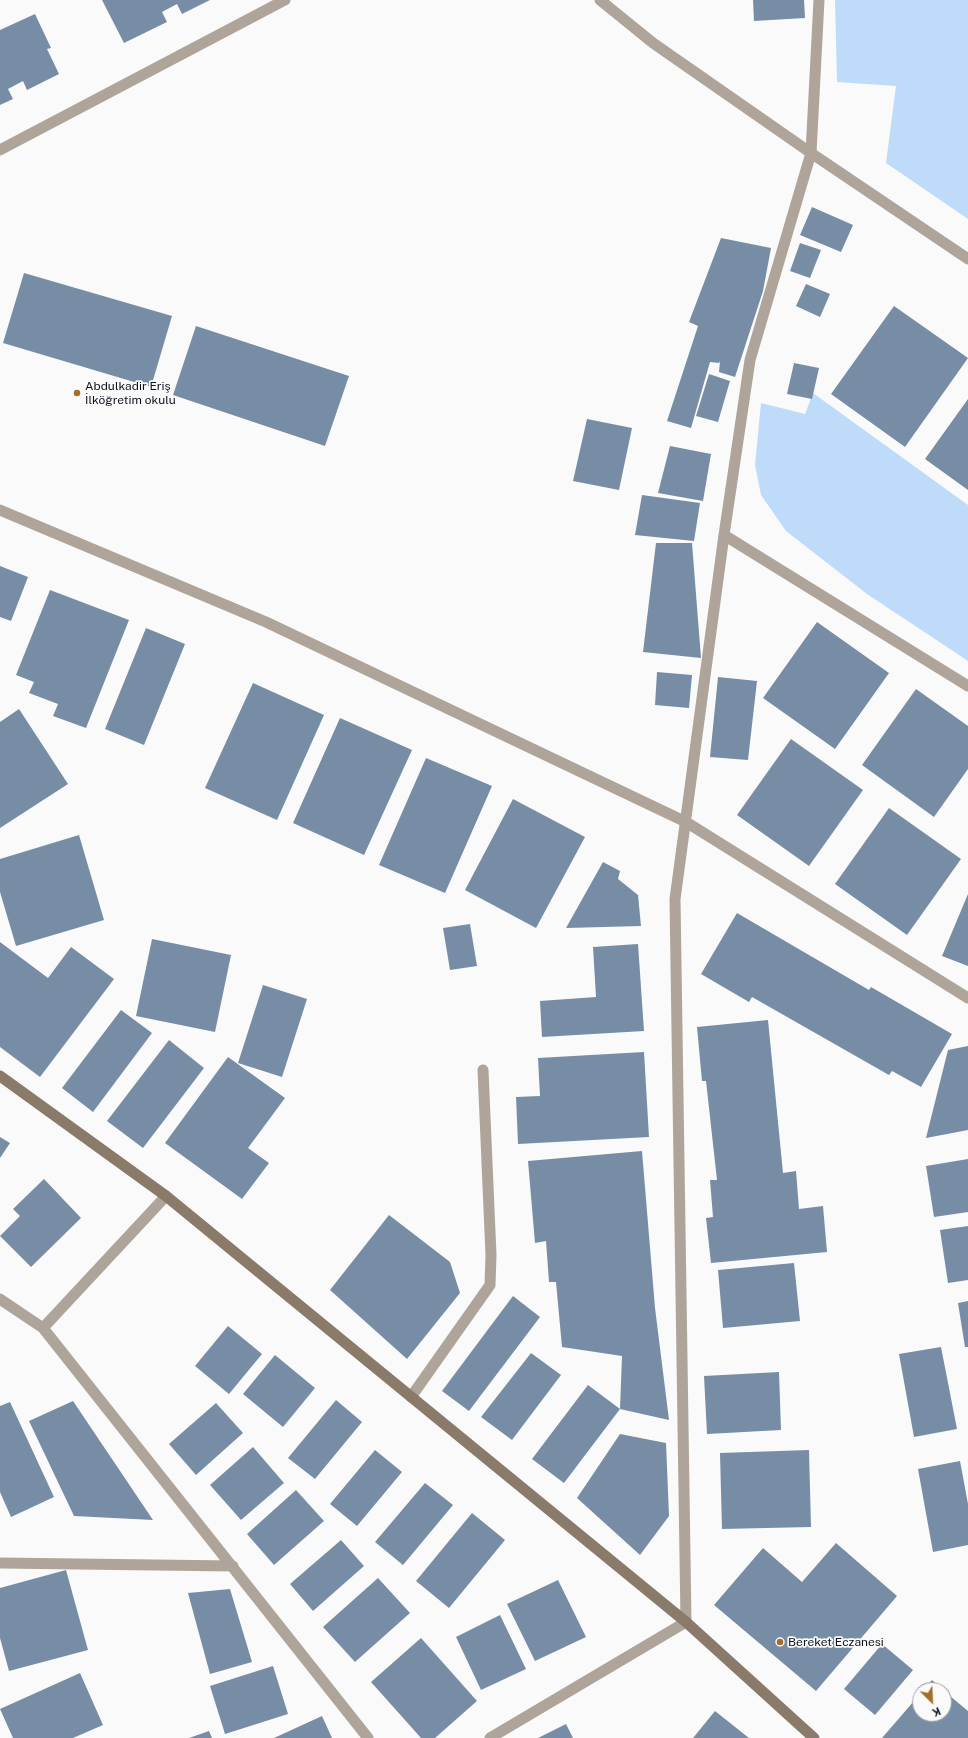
<!DOCTYPE html>
<html>
<head>
<meta charset="utf-8">
<style>
  body { margin:0 }
  #map { position:relative; width:968px; height:1738px; overflow:hidden; background:#fafafa; font-family:"Public Sans",sans-serif }
  canvas { display:block }
  .north { position:absolute; left:912px; top:1682px; width:40px; height:40px; box-sizing:border-box; background:#fafafa; border:1px solid #9b9ea2; border-radius:50%; rotate:156deg; font-size:11px; font-weight:700; line-height:16px; text-align:center; color:#0c151e }
  .north::after { content:''; display:block; margin:auto; width:14px; height:18px; background:#a46d29; clip-path:polygon(50% 0,100% 100%,50% 72%,0 100%) }
</style>
</head>
<body>
<div id="map">
<canvas width="968" height="1738"></canvas>
<div class="north">K</div>
</div>
<script>
const context = document.querySelector('canvas').getContext('2d');
context.lineJoin = 'round';
function fillPath(path, color) {
  context.fillStyle = color;
  context.fill(path, 'evenodd');
}
function shape(rows) {
  const path = new Path2D();
  for (const r of rows) {
    path.moveTo(r[0], r[1]);
    for (let i = 2; i < r.length; i += 2) path.lineTo(r[i], r[i + 1]);
  }
  return path;
}
function trace(path, color, width, dash) {
  context.strokeStyle = color;
  context.lineWidth = width;
  context.lineCap = dash ? 'butt' : 'round';
  context.setLineDash(dash || []);
  context.stroke(path);
}
function label(font, color, halo, rows, align = 'center') {
  context.font = font + ' "Public Sans",sans-serif';
  context.lineWidth = 3.5;
  context.setLineDash([]);
  context.textBaseline = 'middle';
  context.strokeStyle = halo;
  context.fillStyle = color;
  for (const [text, x, y, turn = 0] of rows) {
    context.save();
    context.translate(x, y);
    context.rotate((+turn || 0) * Math.PI / 180);
    context.textAlign = isNaN(turn) ? turn : align;
    if (halo) context.strokeText(text, 0, 0);
    context.fillText(text, 0, 0);
    context.restore();
  }
}
fillPath(shape([
  [835,0,968,0,968,219,886,163,896,86,837,82],
  [813,393,968,505,968,661,867,594,786,531,761,495,755,465,761,403,805,414]
]), '#bedcfa');
fillPath(shape([
  [102,0,210,0,182,14,177,4,162,12,167,22,124,43],
  [753,0,804,0,805,18,754,21],
  [35,14,51,48,47,49,59,74,27,90,23,81,8,89,13,99,0,105,0,30],
  [812,207,853,225,841,252,800,235],
  [721,238,771,248,763,291,735,377,719,372,720,361,719,363,710,362,691,428,667,421,698,326,689,322],
  [800,243,821,250,810,278,790,271],
  [24,273,172,316,151,387,3,343],
  [806,284,830,294,820,317,796,306],
  [894,306,968,358,905,447,831,394],
  [196,326,349,376,325,446,173,395],
  [794,363,819,368,812,399,787,394],
  [709,374,730,381,718,422,696,416],
  [968,399,968,490,925,459],
  [587,419,632,428,619,490,573,481],
  [670,446,711,454,703,501,658,493],
  [642,495,700,503,694,541,635,535],
  [656,543,692,543,701,658,643,652],
  [0,566,28,577,11,621,0,617],
  [50,590,129,620,86,728,53,716,58,704,29,693,34,682,16,675],
  [817,622,889,673,835,749,763,698],
  [146,628,185,644,144,745,105,729],
  [657,672,692,675,689,708,655,705],
  [718,677,757,681,748,760,710,757],
  [253,683,324,715,277,820,205,788],
  [916,689,968,726,968,769,934,817,862,765],
  [19,709,68,784,0,828,0,722],
  [340,718,412,750,364,855,293,823],
  [791,739,863,790,809,866,737,815],
  [426,758,492,786,445,893,379,865],
  [513,799,585,837,536,928,465,890],
  [889,808,961,859,907,935,835,884],
  [79,835,104,920,16,946,0,892,0,859],
  [603,862,620,871,618,879,638,895,641,926,566,928],
  [968,894,968,966,942,956],
  [737,913,869,990,871,987,952,1034,921,1087,892,1071,889,1075,752,997,749,1002,701,974],
  [470,924,477,966,450,970,443,928],
  [152,939,231,955,215,1032,136,1016],
  [0,942,48,978,71,947,114,979,40,1077,0,1047],
  [638,944,644,1031,542,1037,540,1001,596,997,593,947],
  [263,985,307,999,282,1077,238,1063],
  [121,1010,152,1033,93,1112,62,1088],
  [768,1020,783,1173,796,1171,799,1209,823,1206,827,1252,711,1263,706,1218,713,1217,710,1180,717,1180,706,1081,702,1081,697,1027],
  [169,1040,204,1068,143,1148,107,1121],
  [968,1046,968,1130,926,1138,948,1050],
  [644,1052,649,1137,518,1144,516,1097,540,1096,538,1058],
  [228,1057,285,1098,248,1148,269,1163,242,1199,165,1143],
  [0,1137,10,1143,0,1158],
  [642,1151,655,1308,669,1420,620,1409,622,1356,562,1347,556,1282,549,1282,546,1241,535,1243,528,1161],
  [968,1159,968,1212,934,1217,926,1166],
  [44,1179,81,1218,31,1267,0,1236,20,1216,13,1209],
  [389,1215,450,1262,460,1293,407,1359,330,1290],
  [968,1226,968,1280,948,1283,940,1230],
  [794,1263,800,1321,723,1328,718,1270],
  [513,1296,540,1317,469,1411,442,1391],
  [968,1301,968,1347,965,1347,958,1303],
  [228,1326,262,1354,229,1394,195,1366],
  [941,1347,957,1429,914,1437,899,1354],
  [531,1353,561,1375,512,1440,481,1417],
  [275,1355,315,1388,283,1427,243,1394],
  [779,1372,781,1430,707,1434,704,1376],
  [588,1385,620,1409,564,1483,532,1459],
  [336,1400,362,1422,315,1479,288,1458],
  [73,1401,153,1520,74,1516,29,1421],
  [10,1402,54,1497,11,1517,0,1492,0,1406],
  [216,1403,243,1433,196,1475,169,1444],
  [620,1434,666,1443,669,1516,640,1555,577,1498],
  [253,1447,284,1483,241,1520,210,1485],
  [375,1450,402,1472,357,1526,330,1504],
  [809,1450,811,1527,722,1529,720,1453],
  [960,1461,968,1504,968,1545,933,1552,918,1469],
  [425,1483,453,1505,403,1565,375,1542],
  [296,1490,324,1521,274,1565,247,1534],
  [472,1513,505,1540,449,1608,416,1581],
  [341,1540,364,1566,313,1611,290,1584],
  [836,1543,897,1596,816,1691,714,1605,763,1548,802,1582],
  [66,1570,88,1650,9,1671,0,1638,0,1588],
  [378,1578,410,1613,355,1662,323,1627],
  [558,1580,586,1637,535,1661,507,1604],
  [230,1589,252,1662,210,1674,188,1593],
  [500,1615,526,1669,481,1690,456,1637],
  [421,1638,477,1701,435,1738,421,1738,371,1682],
  [882,1644,913,1670,875,1715,844,1689],
  [273,1666,288,1714,225,1734,210,1686],
  [80,1673,103,1725,73,1738,13,1738,0,1709],
  [932,1680,943,1690,923,1690],
  [944,1691,968,1711,968,1738,882,1738,920,1694,920,1714,944,1714],
  [715,1711,749,1738,693,1738],
  [322,1716,332,1738,274,1738],
  [566,1724,573,1738,538,1738],
  [209,1731,212,1738,189,1738]
]), '#768da5');
trace(shape([
  [0,150,285,0],
  [0,510,266,622,686,822,968,998],
  [724,535,968,686],
  [0,1299,43,1328,368,1738],
  [43,1328,166,1196],
  [411,1397,490,1285,491,1255,483,1070],
  [0,1563,233,1566],
  [490,1738,686,1622,675,899,724,535,750,360,811,153,819,0]
]), '#aea499', 11);
trace(shape([
  [600,0,653,43,811,153,968,259]
]), '#aea499', 11);
trace(shape([
  [0,1076,166,1196,686,1622,814,1738]
]), '#8a7a6a', 11);
for (const [x, y, r, color] of [
  [77,393,4,"#a46d29"],
  [780,1642,4,"#a46d29"]
]) {
  const dot = new Path2D();
  dot.arc(x, y, r, 0, 2 * Math.PI);
  context.fillStyle = color;
  context.fill(dot);
  trace(dot, '#fafafa', 1.5);
}
label('12px', '#0c151e', '#fafafa', [
  ["Abdulkadir Eriş",85,386],
  ["İlköğretim okulu",85,400],
  ["Bereket Eczanesi",788,1642]
], 'left');
</script>
</body>
</html>
